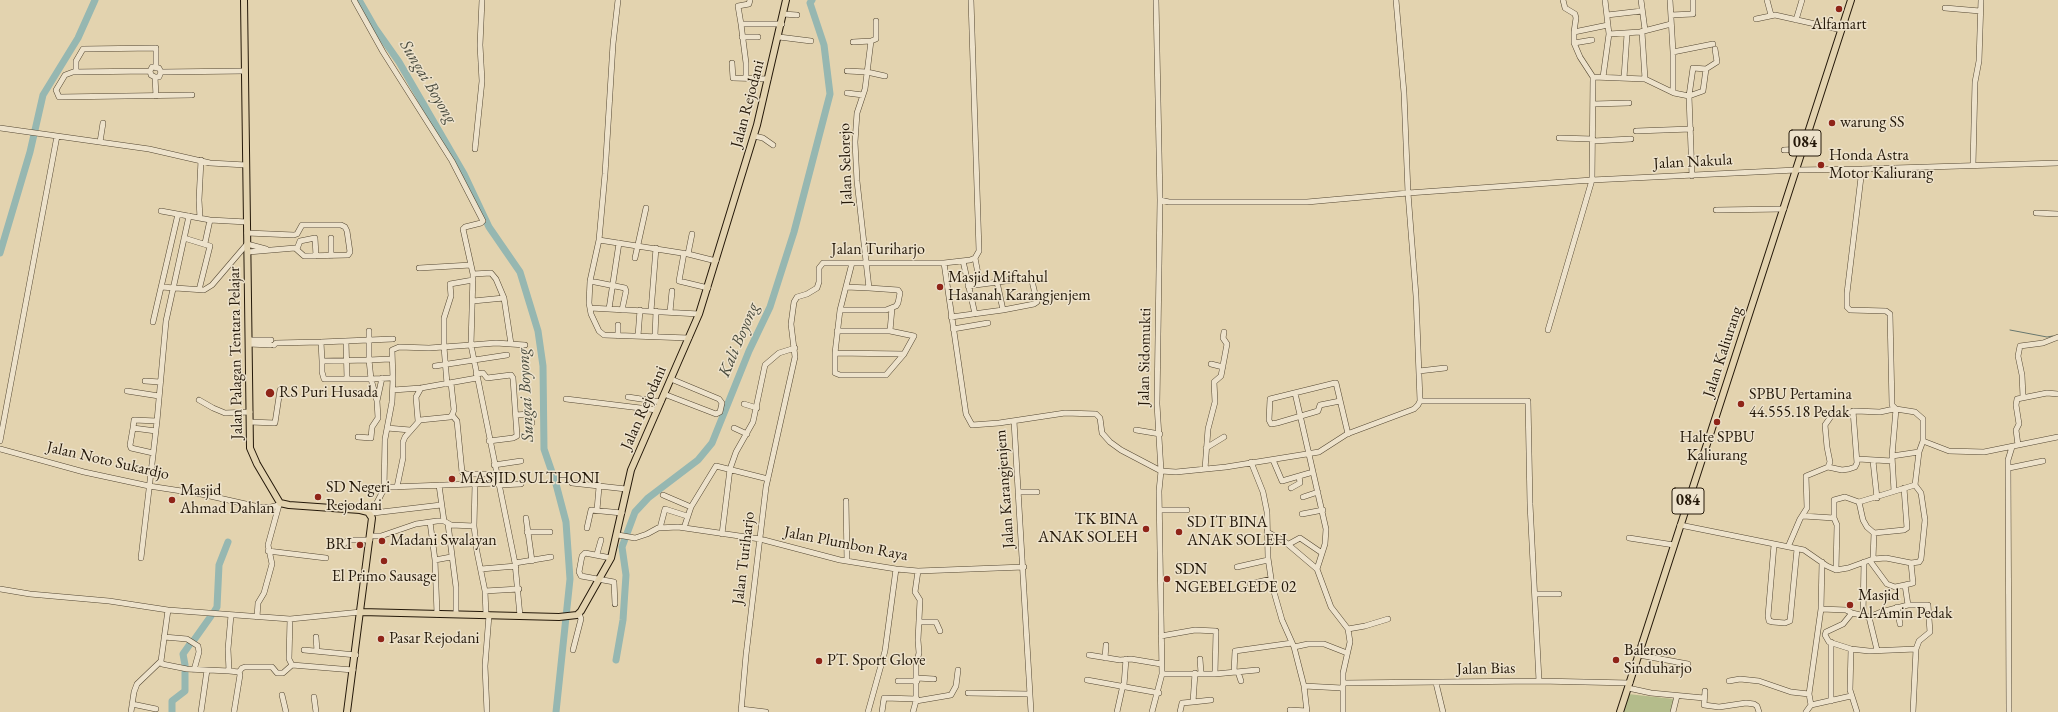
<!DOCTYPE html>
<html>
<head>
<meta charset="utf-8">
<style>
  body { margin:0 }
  canvas { display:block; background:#e3d3af }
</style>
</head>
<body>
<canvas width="2058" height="712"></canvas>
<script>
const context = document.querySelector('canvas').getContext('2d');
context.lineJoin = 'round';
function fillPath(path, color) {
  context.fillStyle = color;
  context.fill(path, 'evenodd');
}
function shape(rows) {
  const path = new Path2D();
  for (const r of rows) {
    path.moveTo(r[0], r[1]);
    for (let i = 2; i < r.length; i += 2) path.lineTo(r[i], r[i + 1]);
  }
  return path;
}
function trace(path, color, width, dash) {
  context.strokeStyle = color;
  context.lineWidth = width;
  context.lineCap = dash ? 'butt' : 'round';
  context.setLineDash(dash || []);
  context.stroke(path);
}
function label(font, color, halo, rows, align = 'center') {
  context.font = font + ' "EB Garamond",serif';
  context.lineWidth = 3;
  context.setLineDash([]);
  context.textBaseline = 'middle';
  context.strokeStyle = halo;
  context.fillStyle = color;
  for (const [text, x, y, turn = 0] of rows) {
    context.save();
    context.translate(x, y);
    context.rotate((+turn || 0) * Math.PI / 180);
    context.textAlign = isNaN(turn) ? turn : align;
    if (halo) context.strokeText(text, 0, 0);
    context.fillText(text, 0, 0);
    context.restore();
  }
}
fillPath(shape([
  [1628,694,1674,699,1671,712,1623,712]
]), '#b4bc8b');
trace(shape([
  [2010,330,2047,337,2053,336]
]), '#68776e', 1);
trace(shape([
  [359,0,375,28,399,62,464,174,489,227,520,272,538,331,543,366,544,449,556,484,566,522,570,579,556,712],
  [0,253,30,152,43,95,78,38,95,0],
  [214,612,217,607,219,565,228,542],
  [194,640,211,616],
  [616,660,623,620,626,575,622,547,635,512,648,498,698,460,712,443,749,351,770,307,794,232,830,94,824,45,810,3,812,0],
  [172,712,172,701,185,691,185,665,183,654,190,644]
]), '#96b7b1', 7);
const minor = shape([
  [354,0,383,52,452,161,483,221,481,223,465,227,463,229,473,274,471,345,496,343,525,345],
  [750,0,749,4,738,6,741,24,782,24],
  [1396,0,1404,93,1408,193,1592,180,1796,170,1862,169,1847,293,1847,307,1850,310,1886,311,1890,314,1892,405,1896,409,1915,412,1923,419,1923,441,1919,452,1892,456],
  [1563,0,1565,8,1575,14,1576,18,1574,32,1574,43,1580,57,1593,77],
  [1605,0,1609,34,1640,32,1671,24],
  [1641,0,1645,30],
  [1670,0,1673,52,1673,92],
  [1767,0,1771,15],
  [1945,8,1980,11],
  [783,14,797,15],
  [1607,15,1642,11],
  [1671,15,1693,14,1693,0],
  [1756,19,1775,15,1842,30],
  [1796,20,1802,0],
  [741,24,746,63,746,78],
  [1574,32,1608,25],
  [1642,32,1645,79],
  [742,37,758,37],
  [779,37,811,41],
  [853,42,871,41],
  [1574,43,1592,40],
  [1673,52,1713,44],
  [732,63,733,78,768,79],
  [1693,68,1706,69,1703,91,1689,96,1693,68],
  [1706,69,1717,62,1715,49],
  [150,71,73,72,65,75,56,90,59,97,192,95],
  [847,71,867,72,885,76],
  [76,72,76,61,83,49,156,48,156,68],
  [161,72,159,77,155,77,151,75,150,71,152,67,159,68,161,72,245,71],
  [155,77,156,96],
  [1593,77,1645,79,1674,93,1689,96,1692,176],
  [1603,77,1609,34],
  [1624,78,1627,34],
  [847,93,863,95],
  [1593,104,1629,103],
  [0,128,149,149,210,163,246,165],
  [1636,131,1691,129],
  [754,136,763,138,773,145],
  [1559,138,1593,139],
  [1593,141,1631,139],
  [100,142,103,123],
  [475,149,482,81,480,45,482,0],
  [1784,150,1803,149],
  [1973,165,1975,82,1979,61,1981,0],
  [1862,169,2058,163],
  [1716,210,1784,209],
  [161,211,210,220,247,222],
  [2036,213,2058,214],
  [200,218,199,200,201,160],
  [247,233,294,235,297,234,302,225,341,225,345,227,347,231,350,252,348,255,304,256,295,248,248,252],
  [184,238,210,246,199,290],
  [331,238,331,256],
  [599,240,605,174,613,44,618,0],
  [205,243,210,220],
  [297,249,300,241,315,238,316,256],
  [684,253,679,281,708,288],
  [688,254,692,234],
  [635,258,646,208],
  [975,258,980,284],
  [963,261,975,314],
  [852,263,840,310,835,353,835,373,840,375,886,375,904,354,914,336,890,331],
  [944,263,966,414,972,425,999,423,1065,413,1096,414,1100,418,1102,433,1110,442,1121,450,1161,471,1176,472,1226,467,1319,452,1347,434,1414,409,1418,405,1420,401,1416,296,1408,193,1307,202,1169,202,1160,200],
  [419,268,471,265],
  [473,274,491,273,496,279,504,298,511,344],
  [590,281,625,288,626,291,622,310],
  [997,282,1003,310],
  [161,287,204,290,212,285,247,244,266,249],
  [846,287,869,288,857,181,855,142,857,113,865,89,871,41,876,39,876,21],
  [473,301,504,298],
  [590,308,699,314],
  [609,309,619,243],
  [840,310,886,310,896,306,898,303,900,293,898,290,869,288],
  [651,311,656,248],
  [670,312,672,291],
  [951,317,1003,310,1034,304,1037,302,1032,281,1028,278,968,286],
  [153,322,178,214],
  [618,325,618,336],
  [953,329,988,323],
  [1548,330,1592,180,1593,77],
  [369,331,369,340,393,339],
  [837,331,890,331,892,308],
  [638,336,640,310],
  [655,336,656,311],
  [689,338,604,335,599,331,591,314,589,303,590,281,599,240,688,254,716,261],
  [249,340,271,340],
  [346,341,347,379],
  [249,344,271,345],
  [274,345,276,343,321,342],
  [835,353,904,354],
  [322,361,322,372,324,379,371,379,369,360,369,340,321,342,322,361,369,360,390,359],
  [1211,364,1223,367],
  [435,366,507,355],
  [1419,371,1445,368],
  [476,374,483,373,487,378,511,375,513,378,517,436,513,438,489,441],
  [145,381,160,382],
  [447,384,444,347,444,318,451,296,450,284,473,280],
  [393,390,421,388,477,378],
  [127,391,159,396],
  [1295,393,1326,529,1325,544,1317,569],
  [664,394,716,414,720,412,722,403,719,399,671,379],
  [628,397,661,402],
  [2023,397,2022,375,2018,356,2020,346,2043,343,2058,337],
  [566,399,657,410],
  [199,400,213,408,225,413,250,412],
  [377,401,382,378],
  [1340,401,1320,405,1318,411,1277,423,1271,424,1269,420,1270,399,1335,383,1336,383,1348,434],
  [1420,401,1528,401,1530,504,1539,681],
  [744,404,757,408],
  [452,415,457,421,462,472,466,474,496,474],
  [516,415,529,414,532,423],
  [418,421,416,397,421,388],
  [1014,421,1031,712],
  [250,422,275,423,280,390],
  [133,428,134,420,157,421],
  [387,428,410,430],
  [734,428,747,434],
  [1136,430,1160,434],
  [358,437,371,438,372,427,378,418,377,401,371,379,390,378],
  [0,441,57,136],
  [1923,441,1949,451,1984,452,2058,437],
  [2018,445,2016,430,2019,424,2016,405,2017,399,2047,393,2058,394],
  [1206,448,1224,437],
  [0,449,84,472,149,486,201,494,259,507,271,507,279,505,280,503],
  [153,453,131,448,130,445,133,428,156,431],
  [1858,459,1892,461],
  [1273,460,1282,481,1313,472],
  [1873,461,1877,498],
  [1251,462,1263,492,1267,512,1268,558,1272,585,1282,620,1294,647,1304,686,1307,712],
  [494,465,521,461],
  [1828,467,1830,462,1827,447,1825,425,1832,415,1856,411,1880,412,1894,409],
  [2009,468,2043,461],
  [1205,469,1208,429,1215,402,1214,382,1221,376,1227,344,1223,338,1224,332],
  [572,483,626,489],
  [439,485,444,521],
  [499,485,521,484],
  [397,487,403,458,403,442,405,437,420,420,450,417,452,415,454,410,451,383],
  [1291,488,1300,483,1299,476],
  [384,489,385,439,392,402,393,379,392,350,399,347,429,348,471,345,515,563,520,616],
  [1894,491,1892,456,1896,409],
  [1018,492,1037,492],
  [663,495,691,507],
  [1303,497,1318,492],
  [846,501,847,561],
  [1859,502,1863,520,1867,527,1874,533,1873,559],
  [597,510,599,487],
  [1160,510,1187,510],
  [373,513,441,505],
  [371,514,384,489,390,487,499,483],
  [1302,514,1323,510],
  [1803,516,1834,518],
  [526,518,532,561],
  [430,522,435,560,437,614],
  [448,524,456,587,456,614],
  [1680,525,1804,550,1827,566,1836,570,1848,568,1873,559,1886,558,1911,563,1919,562,1921,559,1925,520,1921,493,1915,485,1919,452],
  [474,526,475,484],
  [587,528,591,510,622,513],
  [660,528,665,509,687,516],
  [684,528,691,507,716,466,768,479],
  [527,532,550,532],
  [1267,532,1284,541,1317,569,1331,607,1348,629,1350,642,1343,673,1343,712],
  [1874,533,1904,530,1907,528,1904,488],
  [722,534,730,469,736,452,753,422,765,365,779,353,795,348],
  [618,535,635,538,647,534,658,528,678,527,760,539,840,560,896,569,918,571,1024,567],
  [370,536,381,536,416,524,437,521,444,521,451,525,474,526,477,552,485,591,486,615],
  [1629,538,1674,545],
  [344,544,348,540,370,540],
  [1289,544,1300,538,1322,553],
  [1774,545,1768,616,1769,621,1773,622,1785,623,1790,621,1797,549],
  [1788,547,1800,519,1807,508,1806,476,1828,467,1842,470,1849,469,1855,467,1857,463,1853,411],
  [268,551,326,558],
  [597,554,601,540],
  [141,558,157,421,166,321,189,216],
  [611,558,585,553,582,556,579,572,581,576,614,582,615,604],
  [435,560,451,557],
  [1870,561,1887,584,1895,587,1905,585],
  [515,563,551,557],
  [1911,563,1913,583,1905,585,1908,605,1881,612,1869,617,1852,613,1843,624,1826,632,1825,635,1829,642,1851,649,1869,651,1916,649],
  [1237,567,1268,560],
  [481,569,516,566],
  [1836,570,1837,525,1834,518,1834,500,1845,497,1859,502,1915,485],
  [1250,584,1271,579],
  [0,589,30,594,109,601,168,610,290,619,361,612],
  [485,591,519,589],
  [1535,594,1559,594],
  [1908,605,1928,605,1930,632,1919,641,1916,649,1913,712],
  [1897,607,1900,624],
  [1821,609,1846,610,1852,613],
  [168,610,161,661,162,664,187,669,229,671],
  [231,615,228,649,229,671,239,672,240,675,234,712],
  [1863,616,1864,562],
  [257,617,258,603,264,593,272,564,268,545,279,505],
  [1869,617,1877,650],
  [290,619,289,659,292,665,353,670],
  [920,622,936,622,940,631],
  [1348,629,1365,626,1388,619],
  [1161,636,1195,630,1216,631,1215,674],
  [164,637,187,639,198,646,199,652,194,670],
  [316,637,317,651],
  [1831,642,1831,701],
  [1294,647,1308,644,1324,644,1347,653],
  [1851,649,1850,690,1857,712],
  [304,650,356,655],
  [573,650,581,619,579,613],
  [1089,655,1120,660,1131,659,1161,664],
  [1639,655,1688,664],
  [1105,658,1106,645],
  [1200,659,1201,673],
  [239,672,242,668,245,667,272,667,277,673,283,673,292,665],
  [1234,672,1235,651,1292,643],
  [1238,672,1241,681],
  [1195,673,1193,702,1211,700],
  [1162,674,1215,674,1257,670],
  [917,678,934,679],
  [1087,680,1159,693],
  [898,681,917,681],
  [1729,681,1740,679,1759,681,1791,692,1809,694],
  [1343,683,1539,681,1630,683],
  [1436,683,1443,712],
  [1124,685,1126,659],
  [1304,686,1342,688],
  [1628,688,1651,693,1704,698],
  [1705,691,1704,705,1719,707,1746,703,1754,704,1757,706,1759,712],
  [968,693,1029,694],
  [282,695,286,712],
  [314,697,316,712],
  [916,701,951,695,956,686,958,670],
  [132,704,156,709],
  [1811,705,1809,694,1821,609,1822,562],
  [741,709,766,712],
  [1290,710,1307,711],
  [131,712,134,692,137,684,161,661],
  [201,712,207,670],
  [487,712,485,666,489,615],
  [741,712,746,655,766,487,795,357,791,324,794,302,797,297,807,294,817,288,819,282,819,268,823,263,944,263,970,260,975,258,979,251,971,0],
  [868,712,885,651,896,569],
  [882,712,884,698,917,699],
  [913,712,916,701,916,665,919,653,918,640,920,600,915,592,918,571],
  [1117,712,1123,685],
  [1152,712,1162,674,1159,491,1161,471,1157,404,1160,200,1156,0],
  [1180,712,1182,703,1193,702],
  [1673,712,1677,696],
  [1806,712,1811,705,1851,696],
  [2009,712,2008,460,2012,447]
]);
const major = shape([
  [244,0,250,448,257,464,280,503,289,505,360,510,368,512,372,518,347,712],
  [361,612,559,617,577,615,581,611,611,558,631,470,699,314,757,125,786,0],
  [1620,712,1851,0]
]);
trace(minor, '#544732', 6);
trace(major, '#241809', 8);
trace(minor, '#ede2cb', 5);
trace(major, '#e3d3af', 6);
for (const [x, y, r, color] of [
  [1839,9,4,"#8f2418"],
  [1832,123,4,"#8f2418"],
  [1821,165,4,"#8f2418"],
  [940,287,4,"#8f2418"],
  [270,393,5,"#8f2418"],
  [1741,404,4,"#8f2418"],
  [1717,422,4,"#8f2418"],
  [452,479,4,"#8f2418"],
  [318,497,4,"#8f2418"],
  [172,500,4,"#8f2418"],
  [1146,529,4,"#8f2418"],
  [1179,532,4,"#8f2418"],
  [382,541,4,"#8f2418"],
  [360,545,4,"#8f2418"],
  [384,561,4,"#8f2418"],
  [1167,579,4,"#8f2418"],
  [1850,605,4,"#8f2418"],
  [381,639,4,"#8f2418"],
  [1616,660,4,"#8f2418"],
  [819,661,4,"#8f2418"]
]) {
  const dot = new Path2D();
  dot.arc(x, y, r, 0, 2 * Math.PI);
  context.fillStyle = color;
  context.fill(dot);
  trace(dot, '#ede2cb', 1.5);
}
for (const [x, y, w] of [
  [1805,143,32],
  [1688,501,32]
]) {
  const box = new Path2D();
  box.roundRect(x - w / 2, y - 13, w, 26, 3);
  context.fillStyle = '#ede2cb';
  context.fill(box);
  trace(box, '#241809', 1);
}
label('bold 15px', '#241809', null, [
  ["084",1805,143],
  ["084",1688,501]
]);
label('16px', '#241809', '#ede2cb', [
  ["Alfamart",1839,25,"center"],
  ["warung SS",1840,123],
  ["Honda Astra",1829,156],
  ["Motor Kaliurang",1829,174],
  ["Masjid Miftahul",948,278],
  ["Hasanah Karangjenjem",948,296],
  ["RS Puri Husada",279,393],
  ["SPBU Pertamina",1749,395],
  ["44.555.18 Pedak",1749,413],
  ["Halte SPBU",1717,438,"center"],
  ["Kaliurang",1717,456,"center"],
  ["MASJID SULTHONI",460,479],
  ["SD Negeri",326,488],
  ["Rejodani",326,506],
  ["Masjid",180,491],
  ["Ahmad Dahlan",180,509],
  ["TK BINA",1138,520,"right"],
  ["ANAK SOLEH",1138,538,"right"],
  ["SD IT BINA",1187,523],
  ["ANAK SOLEH",1187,541],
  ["Madani Swalayan",390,541],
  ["BRI",352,545,"right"],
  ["SDN",1175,570],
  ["NGEBELGEDE 02",1175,588],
  ["El Primo Sausage",384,577,"center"],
  ["Masjid",1858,596],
  ["Al-Amin Pedak",1858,614],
  ["Pasar Rejodani",389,639],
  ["Baleroso",1624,651],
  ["Sinduharjo",1624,669],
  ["PT. Sport Glove",827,661]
], 'left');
label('16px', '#241809', '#ede2cb', [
  ["Jalan Rejodani",748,104,-75],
  ["Jalan Nakula",1693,162,-3],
  ["Jalan Selorejo",846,164,-92],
  ["Jalan Turiharjo",878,250],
  ["Jalan Kaliurang",1723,352,-72],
  ["Jalan Palagan Tentara Pelajar",236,353,-91],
  ["Jalan Sidomukti",1145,357,-89],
  ["Jalan Rejodani",644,408,-66],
  ["Jalan Noto Sukardjo",108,461,13],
  ["Jalan Karangjenjem",1005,489,-94],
  ["Jalan Plumbon Raya",846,544,11],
  ["Jalan Turiharjo",744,558,-83],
  ["Jalan Bias",1486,669,-1]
]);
label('italic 17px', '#46483b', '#ede2cb', [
  ["Sungai Boyong",428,82,59],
  ["Kali Boyong",739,340,-67],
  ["Sungai Boyong",526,395,-93]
]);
</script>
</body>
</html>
